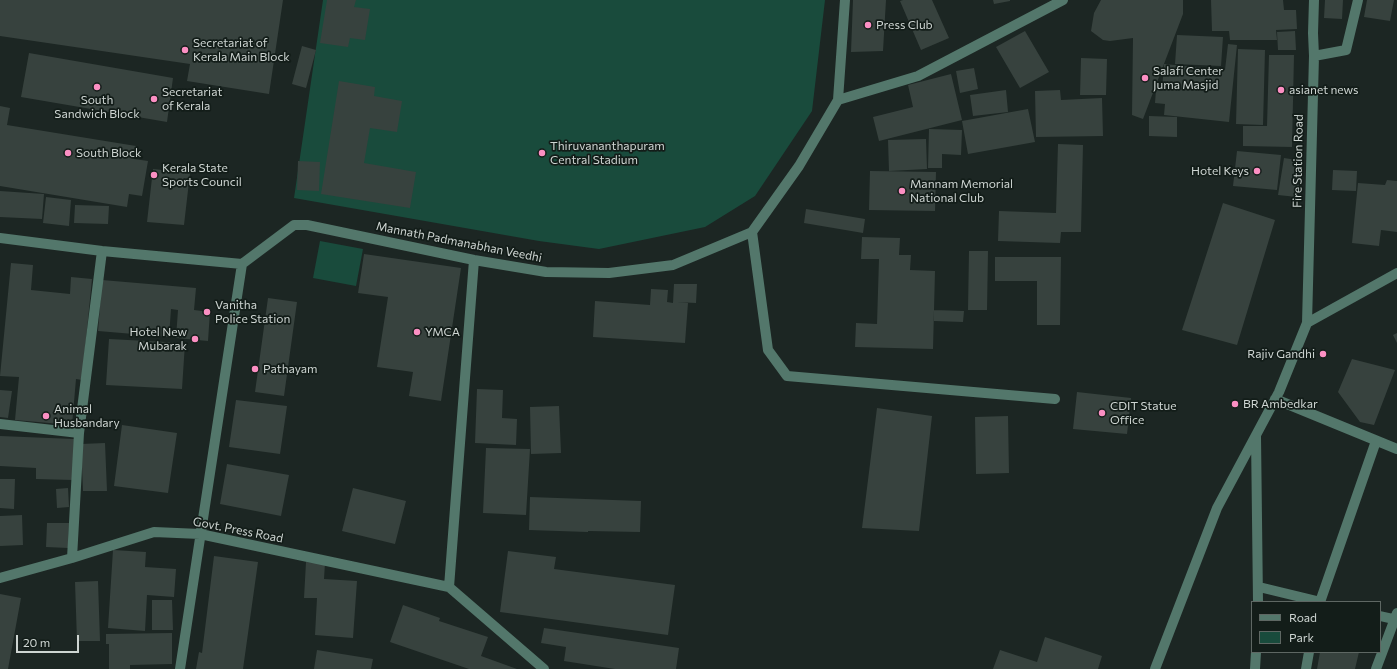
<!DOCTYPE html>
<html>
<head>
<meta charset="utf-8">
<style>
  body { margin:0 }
  #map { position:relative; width:1397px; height:669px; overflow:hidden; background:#1c2623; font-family:Commissioner,sans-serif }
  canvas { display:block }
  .legend { position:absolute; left:1251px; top:601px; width:130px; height:52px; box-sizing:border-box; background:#131d19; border:1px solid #5e6763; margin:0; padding:5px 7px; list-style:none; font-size:12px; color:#ced5d2 }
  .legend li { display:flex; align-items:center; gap:8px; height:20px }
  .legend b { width:20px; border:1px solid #5e6763 }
  .scale { position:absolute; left:16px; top:635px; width:63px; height:18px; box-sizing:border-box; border:2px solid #ced5d2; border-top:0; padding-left:5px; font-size:12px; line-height:14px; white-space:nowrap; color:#ced5d2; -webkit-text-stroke:3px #131d19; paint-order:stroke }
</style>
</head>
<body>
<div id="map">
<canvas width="1397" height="669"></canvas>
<ul class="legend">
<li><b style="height:5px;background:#53776b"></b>Road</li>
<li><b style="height:11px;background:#194b3c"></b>Park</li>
</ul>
<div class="scale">20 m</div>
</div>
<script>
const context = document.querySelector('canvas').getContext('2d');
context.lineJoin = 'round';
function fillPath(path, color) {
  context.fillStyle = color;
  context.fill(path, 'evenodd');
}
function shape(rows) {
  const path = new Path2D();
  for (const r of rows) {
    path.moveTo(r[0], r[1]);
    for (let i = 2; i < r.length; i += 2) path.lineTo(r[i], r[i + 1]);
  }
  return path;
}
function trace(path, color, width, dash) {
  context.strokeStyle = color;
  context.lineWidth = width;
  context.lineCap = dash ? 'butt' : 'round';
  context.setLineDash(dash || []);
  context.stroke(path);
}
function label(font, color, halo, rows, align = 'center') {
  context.font = font + ' Commissioner,sans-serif';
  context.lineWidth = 3.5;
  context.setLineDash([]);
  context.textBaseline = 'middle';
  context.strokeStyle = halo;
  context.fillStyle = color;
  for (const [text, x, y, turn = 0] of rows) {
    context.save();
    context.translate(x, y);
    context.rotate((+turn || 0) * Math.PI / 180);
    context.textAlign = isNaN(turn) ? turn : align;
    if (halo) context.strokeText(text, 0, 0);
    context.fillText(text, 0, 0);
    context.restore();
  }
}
fillPath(shape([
  [323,0,825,0,812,111,755,196,705,227,599,249,539,241,294,198],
  [320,241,363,249,356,286,313,278]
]), '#194b3c');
fillPath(shape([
  [0,0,283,0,269,94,187,81,190,64,0,36],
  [327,0,356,0,354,7,370,9,365,40,350,38,348,47,320,43],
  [853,0,886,0,883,51,851,52],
  [903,0,932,0,949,38,921,50,900,1],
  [993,0,1010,0,1010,1,994,4],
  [1101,0,1183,0,1183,14,1143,119,1132,115,1133,38,1110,41,1103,40,1091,31,1094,13],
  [1211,0,1283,0,1284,10,1296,10,1297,29,1276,30,1277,40,1230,40,1229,31,1212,31],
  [1325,0,1343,0,1342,19,1324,18],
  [1367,0,1394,0,1390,21,1364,17],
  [1025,31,1049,72,1020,88,996,47],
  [1295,31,1296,50,1278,50,1277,32],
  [1177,35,1223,37,1221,66,1175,64],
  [1228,44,1237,45,1229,122,1164,115,1165,104,1155,103,1156,89,1162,90,1164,64,1225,70],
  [302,46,316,50,306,88,292,84],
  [1238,49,1265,50,1263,125,1236,124],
  [29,53,173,78,167,122,21,97],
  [1269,55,1294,55,1292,147,1243,146,1243,126,1267,126],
  [1081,58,1107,59,1106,95,1080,95],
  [974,68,978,89,960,93,956,71],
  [951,74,962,120,879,141,873,117,913,107,908,85],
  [339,81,375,87,374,96,402,101,397,132,370,128,364,163,416,172,410,208,321,194],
  [1006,90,1008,112,973,116,970,95],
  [1060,90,1061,100,1102,98,1103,136,1036,137,1035,91],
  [0,106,10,108,7,125,136,146,134,159,148,161,142,196,129,194,127,207,0,186],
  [1028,109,1035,142,968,154,962,121],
  [1149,116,1177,117,1177,137,1149,136],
  [929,129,962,130,961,155,942,154,942,168,928,168],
  [926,139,927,169,889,171,888,140],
  [1058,144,1083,145,1081,232,1061,232,1060,243,998,241,999,211,1056,213],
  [1237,151,1281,155,1277,190,1233,186],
  [1284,158,1303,161,1297,197,1278,195],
  [298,161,320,162,319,191,297,190],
  [153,169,190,173,184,225,147,222],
  [1333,170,1357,171,1356,191,1332,190],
  [870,171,936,172,935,211,869,210],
  [1387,180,1397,181,1397,232,1381,230,1379,246,1352,243,1358,183,1385,185],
  [0,191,44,194,42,219,0,217],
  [46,197,71,200,69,226,43,223],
  [1223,203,1275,220,1237,345,1182,330],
  [75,205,109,206,108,224,74,223],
  [806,209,865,219,863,233,804,223],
  [862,237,900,238,899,255,911,255,910,270,935,271,933,349,855,347,856,323,877,324,879,259,861,259],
  [969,251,988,251,987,310,968,310],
  [364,254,461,268,441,401,409,396,413,372,377,367,388,297,358,293],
  [995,257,1061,257,1060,325,1037,325,1037,281,995,281],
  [11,263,33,265,31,290,70,294,71,277,92,279,82,380,76,379,72,425,15,420,19,377,0,376],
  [102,280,196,288,194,310,210,312,208,341,176,338,178,310,171,309,169,337,98,331],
  [674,284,697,284,696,303,677,302,688,303,685,343,593,337,595,301,650,305,651,289,668,290,667,302,673,303],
  [268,298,297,302,284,396,255,392],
  [934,310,964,311,963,322,934,321],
  [1397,333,1397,343,1393,335],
  [109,339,185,343,182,389,106,385],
  [1352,359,1395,370,1374,425,1360,422,1338,392],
  [477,389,503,390,502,418,517,419,516,445,475,443],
  [0,390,12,391,8,418,0,417],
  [1077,392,1131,398,1127,434,1073,429],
  [236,400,287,406,280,454,229,447],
  [559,406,561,453,531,454,530,407],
  [877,408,932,416,919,531,862,528],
  [1008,416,1009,473,976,474,975,417],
  [122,425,177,433,168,493,114,486],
  [0,436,74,439,73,480,36,479,36,468,0,466],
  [105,443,107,491,83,491,81,444],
  [486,448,530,449,526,515,483,513],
  [227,464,289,475,281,516,220,504],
  [0,479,15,479,14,509,0,508],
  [68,488,69,507,57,508,56,489],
  [353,488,406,501,395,544,342,531],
  [530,497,641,501,640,532,588,531,588,532,529,530],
  [22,515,23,545,0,546,0,516],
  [47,523,69,523,68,548,46,547],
  [113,550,146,552,145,567,176,569,174,597,147,595,145,631,108,628],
  [508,551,556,557,554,569,675,585,668,635,500,612],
  [214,556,258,562,243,669,196,669,199,652,202,653],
  [306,562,325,563,324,579,357,581,353,638,315,635,317,598,304,598],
  [98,581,100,641,77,641,75,582],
  [0,594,21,598,8,669,0,669],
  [152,600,172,600,173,630,152,630],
  [403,605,440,618,439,621,488,637,481,656,517,669,469,669,390,642],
  [544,628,679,648,676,669,615,669,564,661,566,647,541,643],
  [172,633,172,664,130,665,130,669,109,669,109,644,106,644,106,634],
  [1045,637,1102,656,1098,669,993,669,1000,650,1037,662],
  [317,650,373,659,371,669,314,669],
  [1320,652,1359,652,1355,669,1317,669]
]), '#37423e');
trace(shape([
  [1314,56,1346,50,1358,0],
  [838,100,845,0],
  [752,232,768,350,787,376,1055,399],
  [0,238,102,251,242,264,180,669],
  [242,264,294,225,307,225,474,260,546,272,609,273,673,265,752,232,799,166,838,100,918,76,1063,0],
  [1307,323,1314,56,1313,33,1314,0],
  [1275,399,1397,449],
  [0,424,79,433,72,558],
  [79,433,102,251],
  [1256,436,1258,602],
  [0,578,72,558,154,532,200,534,449,587,544,669],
  [449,587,474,260],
  [1259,587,1321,602],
  [1320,602,1376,441],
  [1380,616,1397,620],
  [1155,669,1217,508,1279,392,1307,323,1397,273],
  [1255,669,1256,652],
  [1306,669,1309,652],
  [1376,669,1397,613]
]), '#53776b', 10);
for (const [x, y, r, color] of [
  [868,25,4,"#fc8fc3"],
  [185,50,4,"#fc8fc3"],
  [1145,78,4,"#fc8fc3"],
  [97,87,4,"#fc8fc3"],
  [1281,90,4,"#fc8fc3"],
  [154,99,4,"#fc8fc3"],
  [68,153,4,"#fc8fc3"],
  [542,153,4,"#fc8fc3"],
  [1257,171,4,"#fc8fc3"],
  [154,175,4,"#fc8fc3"],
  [902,191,4,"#fc8fc3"],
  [207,312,4,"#fc8fc3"],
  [417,332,4,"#fc8fc3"],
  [195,339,4,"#fc8fc3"],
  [1323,354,4,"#fc8fc3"],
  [255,369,4,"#fc8fc3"],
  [1235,404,4,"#fc8fc3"],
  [1102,413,4,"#fc8fc3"],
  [46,416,4,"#fc8fc3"]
]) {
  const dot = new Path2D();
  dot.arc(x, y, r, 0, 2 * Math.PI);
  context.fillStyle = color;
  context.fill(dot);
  trace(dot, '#131d19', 1.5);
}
label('12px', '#ced5d2', '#131d19', [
  ["Press Club",876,25],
  ["Secretariat of",193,43],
  ["Kerala Main Block",193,57],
  ["Salafi Center",1153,71],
  ["Juma Masjid",1153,85],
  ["asianet news",1289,90],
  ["Secretariat",162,92],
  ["of Kerala",162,106],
  ["South",97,100,"center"],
  ["Sandwich Block",97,114,"center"],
  ["Thiruvananthapuram",550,146],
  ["Central Stadium",550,160],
  ["South Block",76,153],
  ["Kerala State",162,168],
  ["Sports Council",162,182],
  ["Hotel Keys",1249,171,"right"],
  ["Mannam Memorial",910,184],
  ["National Club",910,198],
  ["Vanitha",215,305],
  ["Police Station",215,319],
  ["Hotel New",187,332,"right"],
  ["Mubarak",187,346,"right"],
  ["YMCA",425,332],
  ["Rajiv Gandhi",1315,354,"right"],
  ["Pathayam",263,369],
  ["BR Ambedkar",1243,404],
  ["CDIT Statue",1110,406],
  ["Office",1110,420],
  ["Animal",54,409],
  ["Husbandary",54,423]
], 'left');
label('12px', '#ced5d2', '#131d19', [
  ["Fire Station Road",1298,161,-89],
  ["Mannath Padmanabhan Veedhi",459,242,11],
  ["Govt. Press Road",238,530,11]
]);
</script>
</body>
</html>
